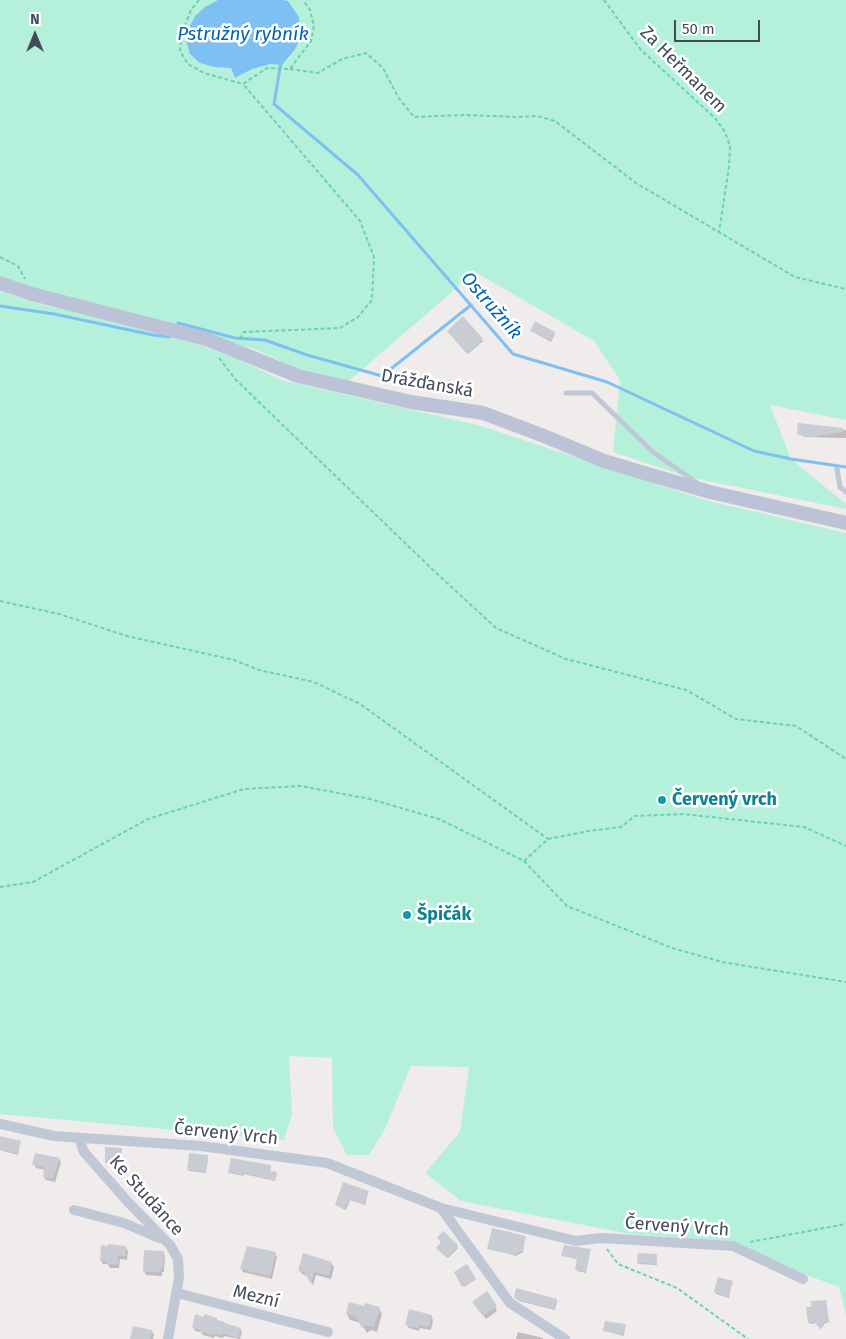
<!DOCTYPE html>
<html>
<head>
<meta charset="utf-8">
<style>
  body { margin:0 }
  #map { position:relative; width:846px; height:1339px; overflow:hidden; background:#efeceb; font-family:"Fira Sans",sans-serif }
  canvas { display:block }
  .north { position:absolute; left:10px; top:10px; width:50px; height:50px; -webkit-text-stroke:4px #fff; paint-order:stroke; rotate:0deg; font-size:14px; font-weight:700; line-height:20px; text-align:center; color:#434a5a }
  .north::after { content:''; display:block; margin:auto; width:18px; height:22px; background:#434a5a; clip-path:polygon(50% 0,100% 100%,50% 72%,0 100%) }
  .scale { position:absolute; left:674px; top:20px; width:86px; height:22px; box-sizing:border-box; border:2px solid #434a5a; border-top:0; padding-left:6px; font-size:15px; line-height:18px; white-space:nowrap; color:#434a5a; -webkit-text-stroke:4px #fff; paint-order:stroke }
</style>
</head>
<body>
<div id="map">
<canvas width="846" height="1339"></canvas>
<div class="north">N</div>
<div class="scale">50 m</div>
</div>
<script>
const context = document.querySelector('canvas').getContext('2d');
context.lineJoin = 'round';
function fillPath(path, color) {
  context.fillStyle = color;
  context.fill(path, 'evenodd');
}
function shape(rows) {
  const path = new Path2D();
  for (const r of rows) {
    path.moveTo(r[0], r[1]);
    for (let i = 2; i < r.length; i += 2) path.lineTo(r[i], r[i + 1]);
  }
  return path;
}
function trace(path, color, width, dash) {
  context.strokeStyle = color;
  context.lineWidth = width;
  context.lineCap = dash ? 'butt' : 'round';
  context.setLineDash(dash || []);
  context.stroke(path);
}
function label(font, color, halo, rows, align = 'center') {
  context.font = font + ' "Fira Sans",sans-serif';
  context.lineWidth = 5;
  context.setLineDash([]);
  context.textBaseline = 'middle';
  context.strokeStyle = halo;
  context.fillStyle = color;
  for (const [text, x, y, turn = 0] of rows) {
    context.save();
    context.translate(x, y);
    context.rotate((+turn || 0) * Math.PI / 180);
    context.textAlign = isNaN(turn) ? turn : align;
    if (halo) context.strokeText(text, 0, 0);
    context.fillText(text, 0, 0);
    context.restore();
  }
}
fillPath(shape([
  [0,0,218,0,205,7,214,67,231,68,235,78,252,69,271,64,288,1,284,0,846,0,846,420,770,405,791,459,846,504,846,509,688,477,613,452,620,380,594,341,475,272,348,382,302,371,257,350,155,320,55,295,0,277],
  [0,291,40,304,123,323,200,345,240,360,281,380,478,425,705,500,846,533,846,1315,839,1287,801,1273,730,1241,630,1234,461,1201,425,1173,460,1132,469,1067,411,1066,385,1129,369,1155,347,1155,333,1128,332,1058,289,1056,292,1114,284,1140,0,1114]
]), '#b5f1da');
fillPath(shape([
  [218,0,284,0,288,1,299,17,301,33,296,48,282,65,271,64,252,69,235,78,231,68,214,67,200,63,190,54,186,41,188,30,195,16,205,7]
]), '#7ec0f2');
fillPath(shape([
  [463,318,483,341,468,354,449,332],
  [531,331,554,333,555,334,551,342],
  [819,428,846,430,846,438,805,437,798,434],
  [20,1142,18,1155,0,1150,0,1146],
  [121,1149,122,1164,107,1164,106,1163],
  [208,1158,206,1173,189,1171,188,1169],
  [59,1159,61,1163,55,1182,46,1180,44,1177,45,1170,36,1168,34,1164],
  [271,1166,270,1172,277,1175,275,1181,244,1174,243,1176,230,1173],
  [344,1184,368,1192,365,1205,350,1200,346,1210,337,1206],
  [443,1233,458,1248,448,1258,439,1249,442,1243],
  [525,1237,523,1252,516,1256,489,1248],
  [125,1247,128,1251,127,1260,120,1259,119,1268,110,1268,108,1264,103,1264,101,1260],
  [590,1250,586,1273,577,1271,578,1260,563,1255],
  [163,1252,165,1256,164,1272,162,1272,162,1276,146,1275,144,1271],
  [275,1254,277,1257,272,1279,243,1272,241,1268],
  [656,1255,657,1265,639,1264,638,1262],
  [331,1263,334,1267,331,1279,316,1275,313,1285,307,1276,302,1274,300,1271],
  [467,1266,475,1280,464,1287,456,1273],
  [732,1282,729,1298,716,1294,715,1292],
  [516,1298,556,1300,557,1301,555,1310,519,1301],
  [826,1303,829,1322,825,1323,821,1329,816,1323,810,1324,808,1308],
  [494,1304,497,1311,486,1319,476,1306],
  [365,1308,379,1308,382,1314,377,1332,371,1330,367,1333,361,1323,350,1320,347,1314],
  [431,1316,433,1320,431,1330,420,1328,419,1331,409,1328,406,1324],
  [216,1319,218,1321,240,1329,242,1332,240,1339,224,1336,223,1338,215,1336,214,1338,203,1335,201,1332,195,1331,193,1327],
  [625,1326,624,1336,605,1331],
  [152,1331,154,1335,153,1339,131,1339],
  [518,1332,543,1338,543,1339,516,1339]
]), '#0003');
trace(shape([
  [281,62,274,104,358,175,513,354,607,382,754,451,791,459,846,467],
  [0,306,54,314,153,335,170,337,172,334],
  [177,327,178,323,235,338,265,340,307,355,382,376,471,305]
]), '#7ec0f2', 3);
fillPath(shape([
  [463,316,483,339,467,354,447,331],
  [535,321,555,332,551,341,530,331],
  [798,423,843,428,843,432,811,437,803,436,797,434],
  [0,1136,21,1141,18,1154,0,1149],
  [105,1147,122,1148,122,1163,105,1163],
  [35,1153,60,1158,53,1179,43,1177,44,1167,32,1165],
  [189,1153,208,1155,206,1172,187,1170],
  [231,1158,271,1165,270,1171,277,1172,275,1181,243,1173,243,1175,228,1173],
  [343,1182,369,1191,364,1204,349,1199,345,1209,335,1205],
  [492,1228,526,1236,523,1250,515,1255,487,1249],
  [443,1231,458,1245,447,1258,436,1248,441,1242,437,1238],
  [108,1244,126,1246,126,1256,118,1256,118,1265,107,1264,107,1261,100,1261,101,1245,108,1246],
  [564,1245,591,1249,586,1272,575,1270,577,1259,561,1256],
  [247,1246,276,1252,270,1276,240,1269],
  [144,1250,164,1251,163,1268,161,1268,160,1272,143,1272],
  [303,1253,332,1262,329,1276,314,1272,311,1284,304,1272,298,1271],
  [638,1253,657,1254,656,1264,637,1263],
  [467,1264,476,1279,462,1287,454,1272],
  [718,1277,733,1281,728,1297,714,1292],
  [516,1288,557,1299,554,1309,517,1300,514,1297],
  [487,1291,497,1306,483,1316,472,1302],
  [826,1300,829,1321,824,1322,820,1329,814,1322,808,1323,806,1307,811,1307,811,1301],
  [349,1302,364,1306,365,1303,380,1307,374,1327,367,1325,362,1328,356,1317,346,1314],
  [409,1309,432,1315,429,1327,418,1325,418,1328,405,1325],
  [195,1314,204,1317,204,1314,217,1318,217,1320,225,1322,225,1323,241,1328,238,1338,222,1333,222,1335,213,1333,213,1335,200,1332,200,1330,192,1328],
  [605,1321,626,1324,624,1335,603,1331],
  [133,1326,152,1330,150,1339,130,1339]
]), '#caccd4');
trace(shape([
  [199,0,191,10,182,33,180,51,188,64,204,73,243,84],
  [604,0,641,50,715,118,725,132,730,146,729,167,719,232],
  [290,69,318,73,342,59,366,53,383,68,398,97,414,117,464,115,517,117,537,116,555,121,636,183,795,277,846,289],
  [0,257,18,266,25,279],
  [240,339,244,332,340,328,358,317,372,300,374,257,360,221,243,84,267,68,290,69,311,41,314,26,310,10,303,0],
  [219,358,236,380,432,569,496,628,566,659,686,690,736,719,796,726,846,759],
  [0,601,59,614,127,636,234,660,259,670,314,682,360,704,548,839],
  [524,861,548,839,589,831,621,827,635,816,683,814,804,827,846,846],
  [0,887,33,882,148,819,244,789,301,786,370,799,439,819,524,861,567,906,672,948,722,962,846,982],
  [750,1242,846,1224],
  [607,1249,618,1264,677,1288,748,1339]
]), '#6bd1b6', 2, [4, 2.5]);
trace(shape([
  [566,393,592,393,653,452,697,483],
  [837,469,840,487,846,492]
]), '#c0c7d5', 5);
trace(shape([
  [0,1124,54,1136,201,1146,327,1163,441,1208,510,1303,565,1339],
  [79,1138,84,1152,128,1202,170,1245,178,1259,179,1278,168,1339],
  [441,1208,576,1241,601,1238,733,1246,803,1279],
  [74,1210,124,1223,159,1238],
  [177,1293,328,1332]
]), '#c0c7d5', 10);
trace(shape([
  [0,283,32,294,206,339,298,376,411,402,483,413,544,436,604,461,651,475,710,492,846,523]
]), '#bcc3d7', 14);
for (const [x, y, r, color] of [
  [662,800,5,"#0f9aa8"],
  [407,915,5,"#0f9aa8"]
]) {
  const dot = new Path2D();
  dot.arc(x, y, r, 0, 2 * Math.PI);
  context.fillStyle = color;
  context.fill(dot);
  trace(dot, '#fff', 2);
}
label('18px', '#434a5a', '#fff', [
  ["Za Heřmanem",683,70,45],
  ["Drážďanská",427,384,10],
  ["Červený Vrch",226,1134,6],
  ["Ke Studánce",146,1196,48],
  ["Červený Vrch",677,1227,4],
  ["Mezní",256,1297,14]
]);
label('bold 18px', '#0d838f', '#fff', [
  ["Červený vrch",672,800],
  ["Špičák",417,915]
], 'left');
label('italic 19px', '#0264ae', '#fff', [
  ["Pstružný rybník",243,35],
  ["Ostružník",491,306,49]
]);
</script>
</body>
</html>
